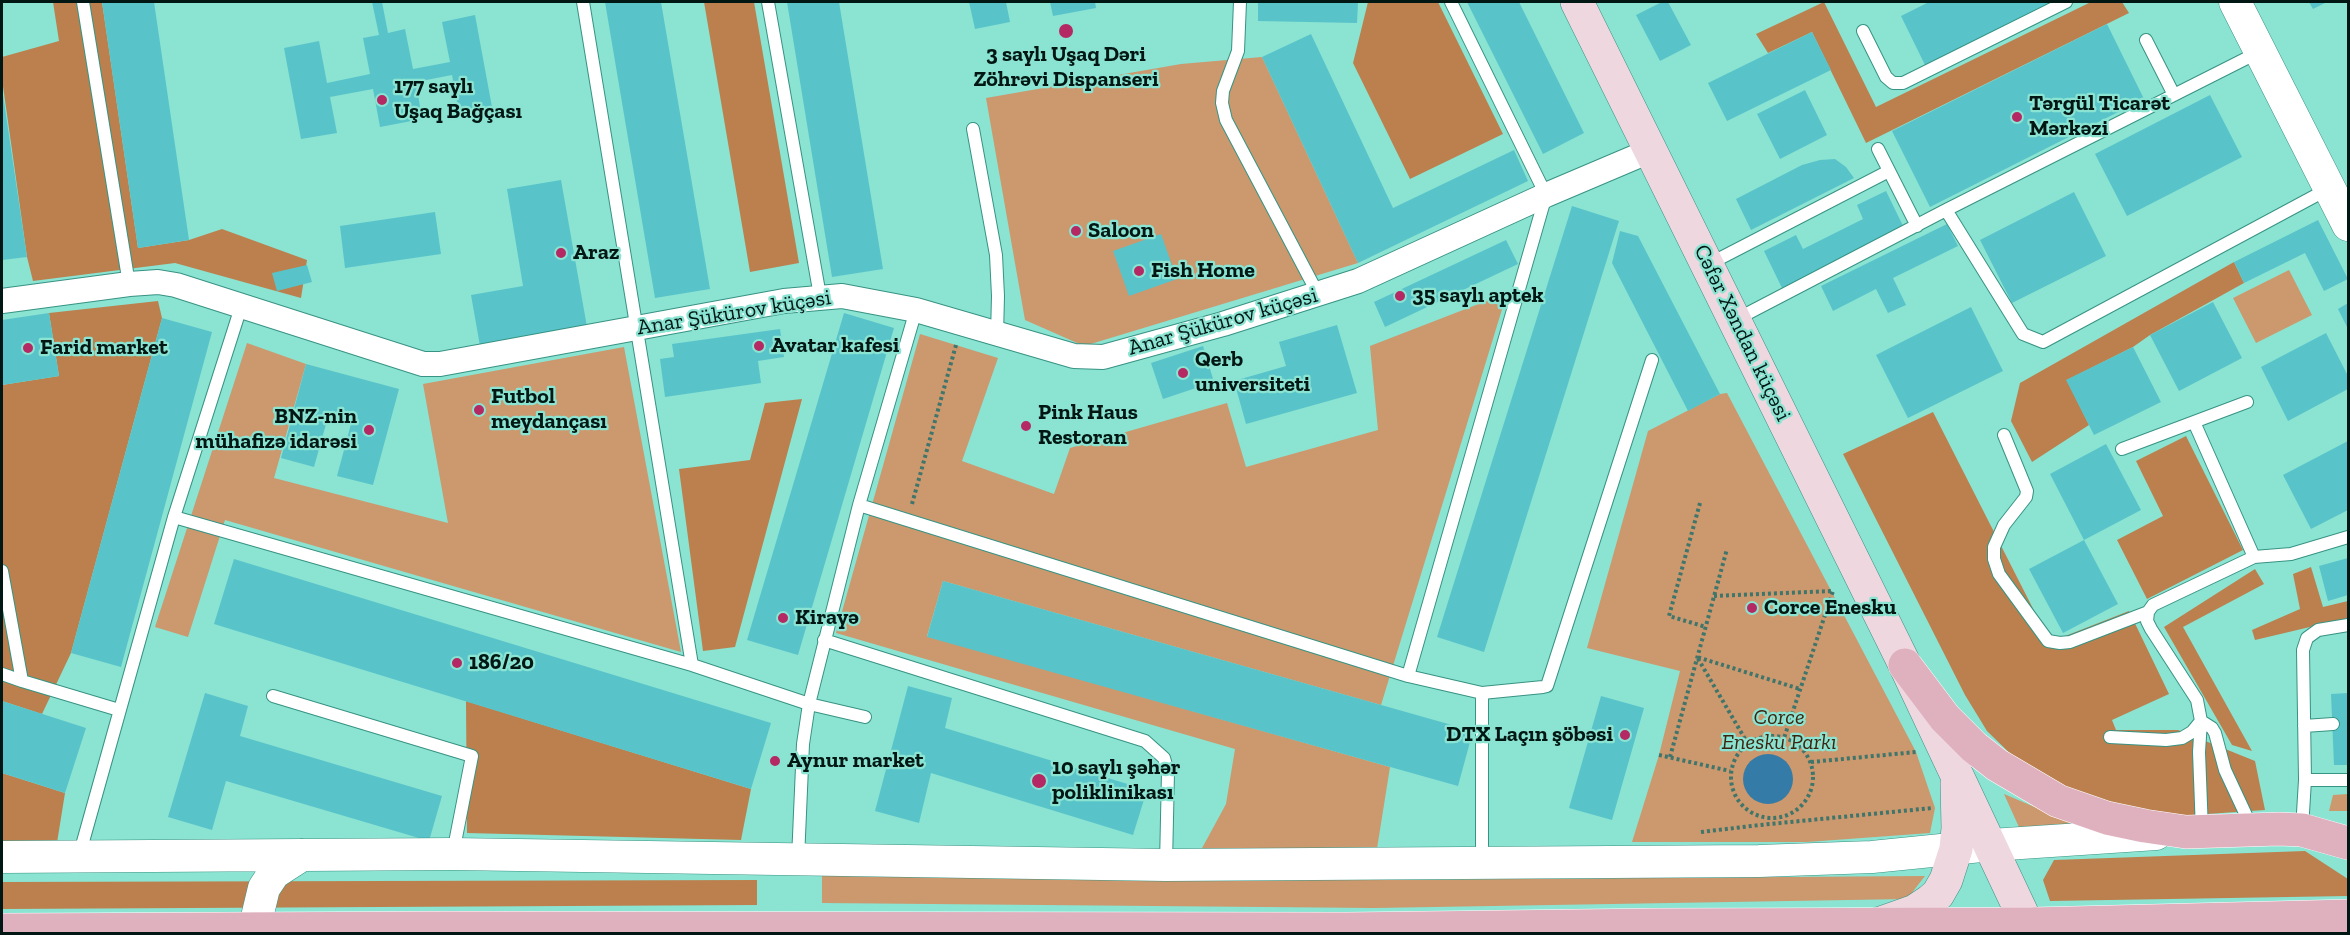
<!DOCTYPE html>
<html>
<head>
<meta charset="utf-8">
<style>
  body { margin:0 }
  #map { position:relative; width:2350px; height:935px; overflow:hidden; background:#8be3d2; font-family:"Zilla Slab",serif }
  canvas { display:block }
  .frame { position:absolute; inset:0; border:3px solid #001713; pointer-events:none }
</style>
</head>
<body>
<div id="map">
<canvas width="2350" height="935"></canvas>
<div class="frame"></div>
</div>
<script>
const context = document.querySelector('canvas').getContext('2d');
context.lineJoin = 'round';
function fillPath(path, color) {
  context.fillStyle = color;
  context.fill(path, 'evenodd');
}
function shape(rows) {
  const path = new Path2D();
  for (const r of rows) {
    if (r.length === 3) {
      path.moveTo(r[0] + r[2], r[1]);
      path.arc(r[0], r[1], r[2], 0, 2 * Math.PI);
      continue;
    }
    path.moveTo(r[0], r[1]);
    for (let i = 2; i < r.length; i += 2) path.lineTo(r[i], r[i + 1]);
  }
  return path;
}
function trace(path, color, width, dash) {
  context.strokeStyle = color;
  context.lineWidth = width;
  context.lineCap = dash ? 'butt' : 'round';
  context.setLineDash(dash || []);
  context.stroke(path);
}
function label(font, color, halo, rows, align = 'center') {
  context.font = font + ' "Zilla Slab",serif';
  context.lineWidth = 4.5;
  context.setLineDash([]);
  context.textBaseline = 'middle';
  context.strokeStyle = halo;
  context.fillStyle = color;
  for (const [text, x, y, turn = 0] of rows) {
    context.save();
    context.translate(x, y);
    context.rotate((+turn || 0) * Math.PI / 180);
    context.textAlign = isNaN(turn) ? turn : align;
    if (halo) context.strokeText(text, 0, 0);
    context.fillText(text, 0, 0);
    context.restore();
  }
}
fillPath(shape([
  [1262,57,1358,263,1084,346,1025,320,986,98,1181,64],
  [2289,270,2312,315,2256,343,2233,298],
  [1507,293,1381,705,943,581,927,636,1390,767,1372,880,1925,876,1907,899,1374,908,822,903,822,875,1188,874,1226,804,1235,749,836,633,920,334,998,358,962,461,1054,494,1070,448,1227,403,1246,467,1378,430,1370,346],
  [247,343,306,364,274,478,448,523,423,384,624,347,681,652,225,520,188,637,155,627],
  [1727,393,1916,752,1935,808,1930,833,1807,842,1632,842,1659,755,1680,671,1587,648,1648,431,1720,394],
  [2004,794,2089,830,2023,836],
  [2348,794,2348,811,2329,811,2333,795]
]), '#cc986d');
fillPath(shape([
  [53,2,102,2,138,248,189,240,222,229,307,260,301,298,175,263,33,281,27,257,2,79,2,57,59,41],
  [704,2,754,2,799,263,750,272],
  [1368,2,1438,2,1503,134,1410,179,1353,63],
  [1824,2,1876,107,2091,2,2122,2,2129,13,1866,143,1812,32,1768,53,1756,34],
  [2234,262,2244,283,2150,335,2133,347,2067,380,2089,425,2032,462,2011,421,2020,383],
  [158,301,162,318,71,653,42,714,2,701,2,385,59,376,49,313],
  [802,399,735,647,703,651,679,469,750,460,765,403],
  [1933,412,2050,642,2129,611,2169,694,2112,720,2116,730,2178,730,2255,761,2265,810,2178,816,2100,802,2066,791,2022,765,1987,731,1965,695,1843,454],
  [2186,436,2243,550,2147,599,2117,540,2163,516,2136,461],
  [2311,567,2323,607,2348,601,2348,618,2255,640,2252,630,2300,609,2293,574],
  [2255,569,2264,584,2183,627,2252,751,2232,745,2164,627],
  [466,701,751,789,741,840,467,833],
  [2,773,65,793,56,849,2,847],
  [2305,851,2348,879,2348,896,2050,901,2043,880,2054,860],
  [757,880,757,905,2,909,2,882]
]), '#bb804d');
fillPath(shape([
  [1768,779,25]
]), '#357ba8');
fillPath(shape([
  [102,2,154,2,189,240,138,248],
  [372,2,382,2,388,33,405,29,413,69,450,62,442,22,475,15,492,107,459,113,452,75,416,82,422,119,380,127,373,89,330,97,337,133,301,139,284,48,319,41,327,83,370,74,363,38,379,35],
  [605,2,661,2,710,289,655,298],
  [787,2,839,2,883,269,832,277],
  [969,2,1006,2,1010,22,975,29],
  [1050,2,1095,2,1096,8,1053,16],
  [1258,2,1358,2,1357,23,1258,21],
  [1467,2,1519,2,1584,133,1543,154],
  [1662,2,1668,2,1691,45,1660,61,1636,15],
  [1929,2,2053,2,1925,65,1901,16],
  [2309,2,2327,2,2313,9],
  [2107,24,2144,99,1930,207,1892,131],
  [1812,32,1831,70,1727,121,1708,83],
  [1311,34,1393,208,1514,150,1528,181,1358,263,1262,57],
  [2,88,27,257,2,260],
  [1805,90,1827,135,1780,159,1757,114],
  [2210,95,2242,157,2127,216,2095,154],
  [1835,159,1846,167,1854,178,1751,230,1736,199,1802,165,1820,160],
  [561,180,587,327,480,346,471,295,523,286,507,189],
  [1886,191,1904,228,1782,288,1764,251,1796,235,1803,249,1863,219,1857,205],
  [2074,192,2106,256,2012,303,1980,240],
  [1572,206,1619,221,1484,652,1437,637],
  [435,212,441,254,345,268,340,226],
  [2318,220,2348,279,2324,291,2305,253,2244,283,2234,262],
  [1947,224,1958,246,1893,278,1906,305,1888,313,1876,289,1833,311,1821,286],
  [1620,231,1638,236,1720,394,1688,411,1612,263],
  [1161,234,1177,279,1129,296,1113,251],
  [1506,240,1518,264,1385,327,1374,302],
  [307,265,312,282,277,291,272,273],
  [2213,302,2242,358,2179,391,2150,335],
  [2348,303,2348,329,2338,309],
  [1971,307,2003,371,1908,418,1876,355],
  [49,313,59,376,2,385,2,320],
  [844,313,894,328,798,655,747,640],
  [162,318,212,332,121,667,71,653],
  [1337,325,1357,393,1246,424,1234,381,1286,366,1279,342],
  [780,329,784,357,758,361,761,383,665,397,660,359,674,357,672,344],
  [2326,333,2348,376,2348,389,2288,421,2261,367],
  [1203,346,1214,382,1163,399,1151,363],
  [2133,347,2161,402,2094,435,2066,380],
  [306,364,399,389,373,485,337,476,351,424,328,417,314,467,281,458],
  [2348,441,2348,510,2311,529,2283,475],
  [2106,444,2141,510,2084,540,2050,474],
  [2084,540,2118,604,2063,633,2029,569],
  [2348,558,2348,595,2328,601,2319,566],
  [234,559,771,723,751,789,214,624],
  [943,581,1473,731,1458,786,927,637],
  [908,686,952,698,945,728,1147,790,1133,835,931,773,919,823,875,811],
  [205,693,248,706,240,736,442,796,429,841,226,781,212,830,168,817],
  [2348,693,2348,765,2334,765,2331,694],
  [1601,696,1644,708,1612,820,1569,808],
  [2,701,86,728,65,793,2,773]
]), '#58c4ca');
const service = shape([
  [83,2,129,284],
  [583,2,692,665],
  [768,2,820,296],
  [1240,2,1238,51,1223,91,1222,103,1226,120,1318,294],
  [1863,31,1886,77,1893,83,1903,83,2066,2],
  [2146,40,2174,95],
  [973,129,996,255,998,296,997,335],
  [1878,149,1917,226],
  [1946,210,2023,334,2043,342,2328,189],
  [1709,264,1889,171],
  [1735,320,1946,210,2259,52],
  [2194,422,2254,557,2291,554,2348,537],
  [2004,435,2027,491,2026,497,2004,525,1994,547,1994,559,1999,574,2048,641,2060,643,2070,642,2148,612],
  [2122,449,2247,402],
  [859,505,1408,676,1482,693,1543,687,1547,686,1652,360],
  [174,517,692,665,809,704,865,717],
  [2,571,22,681,119,710],
  [824,640,1145,741,1164,758,1168,772,1166,864],
  [2,674,22,681],
  [1408,676,1546,195,1451,2],
  [1482,693,1482,861],
  [273,696,472,756,453,853],
  [2304,726,2333,724],
  [2110,737,2166,740,2182,738,2192,732,2201,721,2197,700,2151,629,2147,621,2148,612,2153,605,2254,557],
  [2305,780,2348,780],
  [2302,829,2305,780,2303,650,2307,638,2318,630,2348,625],
  [2202,831,2199,752,2201,721,2212,728,2215,733,2225,770,2252,828],
  [79,856,174,517,241,307],
  [798,859,803,744,809,704,859,505,916,310]
]);
const minor = shape([
  [2,301,129,284,158,282,176,285,423,364,440,364,784,301,842,296,916,310,1074,356,1103,357,1223,324,1358,281,1546,195,1652,150]
]);
const tertiary = shape([
  [2235,2,2348,225],
  [2,857,453,854,1166,865,1759,861,1872,857,1991,845,2156,834],
  [253,934,264,888,274,873,302,855]
]);
const secondary = shape([
  [1577,2,1905,665,2027,924],
  [1878,924,1915,911,1930,901,1938,894,1946,880,1956,849,1958,828,1957,783]
]);
const primary = shape([
  [1905,665,1945,718,1974,747,1997,765,2058,801,2107,818,2145,826,2186,832,2279,829,2302,830,2348,843],
  [2,930,444,928,1347,929,1652,925,2033,924,2348,916]
]);
trace(service, '#379383', 14);
trace(minor, '#379383', 26);
trace(tertiary, '#379383', 33);
trace(secondary, '#379383', 34);
trace(primary, '#fff', 34);
trace(shape([
  [1700,503,1669,616,1706,627],
  [912,504,956,345],
  [1714,596,1833,591,1784,738],
  [1772,777,41],
  [1748,744,1697,657,1800,689],
  [1659,755,1730,771],
  [1670,757,1727,549],
  [1811,762,1916,752],
  [1701,832,1760,825,1932,808]
]), '#40756b', 4, [3, 3]);
trace(service, '#fff', 12);
trace(minor, '#fff', 24);
trace(tertiary, '#fff', 32);
trace(secondary, '#efd7df', 33);
trace(primary, '#dfb0be', 33);
for (const [x, y, r, color] of [
  [1066,31,8,"#b42864"],
  [382,100,6,"#b42864"],
  [2017,117,6,"#b42864"],
  [1076,231,6,"#b42864"],
  [561,253,6,"#b42864"],
  [1139,271,6,"#b42864"],
  [1400,296,6,"#b42864"],
  [759,346,6,"#b42864"],
  [28,348,6,"#b42864"],
  [1183,373,6,"#b42864"],
  [479,410,6,"#b42864"],
  [1026,426,6,"#b42864"],
  [369,430,6,"#b42864"],
  [1752,608,6,"#b42864"],
  [783,618,6,"#b42864"],
  [457,663,6,"#b42864"],
  [1625,735,6,"#b42864"],
  [775,761,6,"#b42864"],
  [1039,781,8,"#b42864"]
]) {
  const dot = new Path2D();
  dot.arc(x, y, r, 0, 2 * Math.PI);
  context.fillStyle = color;
  context.fill(dot);
  trace(dot, '#8be3d2', 2);
}
label('bold 22px', '#001713', '#8be3d2', [
  ["3 saylı Uşaq Dəri",1066,55,"center"],
  ["Zöhrəvi Dispanseri",1066,80,"center"],
  ["177 saylı",394,87],
  ["Uşaq Bağçası",394,112],
  ["Tərgül Ticarət",2029,104],
  ["Mərkəzi",2029,129],
  ["Saloon",1088,231],
  ["Araz",573,253],
  ["Fish Home",1151,271],
  ["35 saylı aptek",1412,296],
  ["Avatar kafesi",771,346],
  ["Farid market",40,348],
  ["Qerb",1195,360],
  ["universiteti",1195,385],
  ["Futbol",491,397],
  ["meydançası",491,422],
  ["Pink Haus",1038,413],
  ["Restoran",1038,438],
  ["BNZ-nin",357,417,"right"],
  ["mühafizə idarəsi",357,442,"right"],
  ["Corce Enesku",1764,608],
  ["Kirayə",795,618],
  ["186/20",469,663],
  ["DTX Laçın şöbəsi",1613,735,"right"],
  ["Aynur market",787,761],
  ["10 saylı şəhər",1052,768],
  ["poliklinikası",1052,793]
], 'left');
label('22px', '#001713', '#8be3d2', [
  ["Anar Şükürov küçəsi",734,313,-9],
  ["Anar Şükürov küçəsi",1223,322,-16],
  ["Cəfər Xəndan küçəsi",1742,333,64]
]);
label('italic 22px', '#3e240e', '#8be3d2', [
  ["Corce",1779,718],
  ["Enesku Parkı",1779,743]
]);
</script>
</body>
</html>
